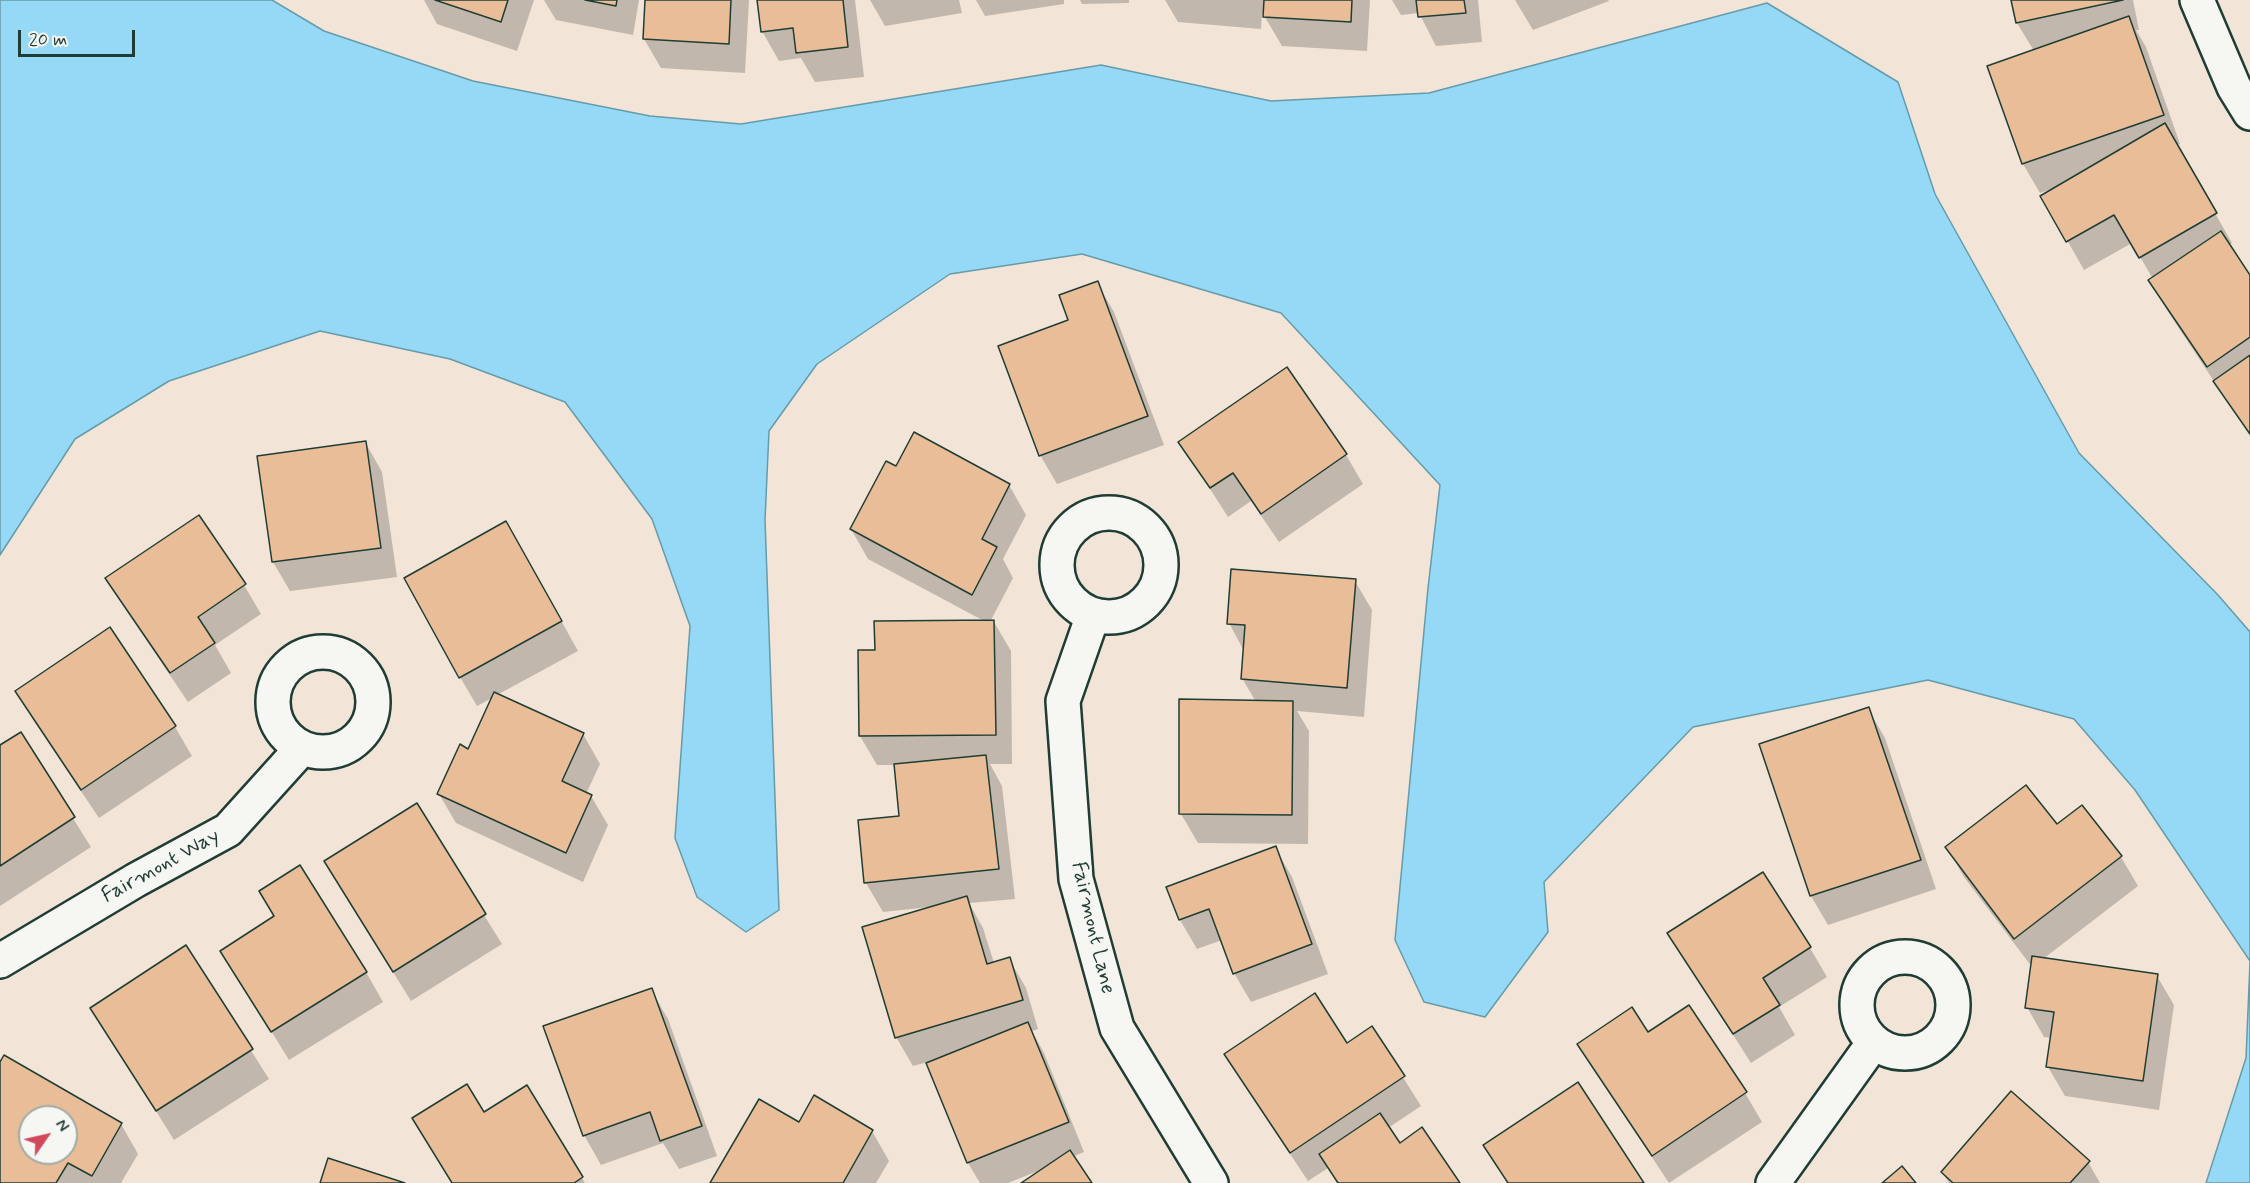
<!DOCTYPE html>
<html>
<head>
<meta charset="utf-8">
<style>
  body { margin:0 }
  #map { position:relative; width:2250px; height:1183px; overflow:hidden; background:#f2e5d7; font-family:Mynerve,sans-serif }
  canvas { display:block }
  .north { position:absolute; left:18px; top:1105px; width:60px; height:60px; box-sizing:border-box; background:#f6f6f2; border:2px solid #a0aca6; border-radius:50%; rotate:56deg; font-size:16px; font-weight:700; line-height:24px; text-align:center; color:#1f3d34 }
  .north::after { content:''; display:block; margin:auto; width:21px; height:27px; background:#d1495b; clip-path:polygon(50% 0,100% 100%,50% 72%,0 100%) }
  .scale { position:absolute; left:18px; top:30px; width:117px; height:27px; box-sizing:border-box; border:3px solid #1f3d34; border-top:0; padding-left:8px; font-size:18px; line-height:21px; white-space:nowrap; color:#1f3d34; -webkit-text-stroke:4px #f6f6f2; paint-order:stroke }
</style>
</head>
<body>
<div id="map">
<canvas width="2250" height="1183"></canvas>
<div class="north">N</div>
<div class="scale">20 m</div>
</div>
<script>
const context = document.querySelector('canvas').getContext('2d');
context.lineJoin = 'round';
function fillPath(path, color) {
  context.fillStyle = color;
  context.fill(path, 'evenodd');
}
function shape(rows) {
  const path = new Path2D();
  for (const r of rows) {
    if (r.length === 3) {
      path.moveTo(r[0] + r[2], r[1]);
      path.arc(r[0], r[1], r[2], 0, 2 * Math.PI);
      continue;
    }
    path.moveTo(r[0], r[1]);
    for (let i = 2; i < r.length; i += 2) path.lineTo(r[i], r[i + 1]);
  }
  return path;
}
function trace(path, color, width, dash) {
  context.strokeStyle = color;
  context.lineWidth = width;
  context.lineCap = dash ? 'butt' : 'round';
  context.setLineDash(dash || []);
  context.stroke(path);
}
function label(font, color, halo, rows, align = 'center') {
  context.font = font + ' Mynerve,sans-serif';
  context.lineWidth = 4.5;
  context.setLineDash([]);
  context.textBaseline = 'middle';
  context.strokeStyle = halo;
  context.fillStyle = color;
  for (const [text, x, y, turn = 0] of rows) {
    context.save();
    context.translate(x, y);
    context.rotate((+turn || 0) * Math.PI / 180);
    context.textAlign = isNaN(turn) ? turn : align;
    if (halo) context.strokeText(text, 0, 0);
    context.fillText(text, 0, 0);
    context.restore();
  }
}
const water = shape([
  [0,0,272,0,324,31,473,81,650,116,741,124,1101,65,1271,101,1429,93,1767,3,1898,82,1935,194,2079,453,2218,595,2250,632,2250,961,2135,790,2074,719,1928,680,1693,727,1544,882,1548,932,1485,1017,1424,1002,1395,940,1428,588,1440,485,1281,313,1082,254,950,274,817,364,769,431,765,520,779,910,746,932,697,897,675,838,690,626,652,519,565,402,450,359,320,331,169,381,75,439,0,555,0,0],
  [2250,962,2250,1183,2206,1183,2246,1058,2250,962]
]);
fillPath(water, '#95d9f7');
trace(water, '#669ba9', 1.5);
fillPath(shape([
  [424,0,534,0,517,51,437,24],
  [544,0,639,0,633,35,556,20],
  [647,0,749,0,745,73,661,68,644,39],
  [759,0,855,0,864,77,815,82,801,58,779,61,762,31],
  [870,0,959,0,962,13,885,26],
  [976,0,1064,0,1064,4,985,16],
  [1080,0,1129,0,1129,3,1082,4],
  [1165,0,1370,0,1367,51,1282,46,1262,12,1261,29,1178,22],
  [1392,0,1478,0,1482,42,1436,46,1419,13,1401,15],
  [1515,0,1608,0,1609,1,1533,30],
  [2012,0,2133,0,2139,30,2136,30,2146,47,2180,144,2176,145,2232,243,2228,245,2250,277,2250,436,2167,310,2150,280,2153,279,2132,243,2084,270,2042,196,2052,191,2051,189,2040,193,2023,164,1989,67,2034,51,2017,23],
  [1097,283,1114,312,1164,445,1057,484,1040,455,1070,321],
  [1286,369,1346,455,1363,484,1279,542,1251,501,1228,517,1180,442],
  [365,442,382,472,397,577,290,591,273,562,259,457],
  [897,468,1009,485,1026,515,1003,559,1013,578,990,622,994,622,1011,651,1012,764,990,764,1002,786,1015,899,969,903,983,928,994,963,1009,959,1026,988,1038,1029,1032,1031,1044,1053,1084,1152,1072,1157,1090,1183,1024,1183,1043,1169,1008,1183,980,1183,968,1163,928,1062,913,1066,896,1037,930,907,883,912,866,883,900,817,895,765,877,765,860,736,877,652,986,622,868,559,851,529],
  [198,517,244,585,261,614,215,645,231,673,188,702,124,607,107,578],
  [523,552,578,651,497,695,583,734,600,764,586,794,591,796,608,825,583,882,456,823,439,794,469,751,492,698,477,706,460,677],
  [1355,581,1372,610,1364,717,1297,711,1309,731,1308,844,1198,843,1181,814,1256,702,1242,678,1244,651,1229,623],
  [109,629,175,727,192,756,99,818,34,721,17,691],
  [1868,709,1885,738,1936,889,1828,925,1811,896,1761,745],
  [20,734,91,847,0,906,0,747],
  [416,806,502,944,411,1001,343,891],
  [2082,807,2121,857,2138,886,2043,959,2157,976,2174,1005,2159,1110,2065,1096,2048,1067,2052,1038,2044,1037,2027,1007,2032,967,1964,877,1947,847,2056,826],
  [1275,848,1292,877,1328,974,1251,1002,1234,973,1222,940,1197,949,1180,920,1168,888],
  [276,917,366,972,383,1002,289,1060,222,951],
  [1669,934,1810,948,1827,977,1779,1007,1795,1035,1751,1063],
  [186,948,269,1079,174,1140,92,1008],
  [651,990,668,1019,717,1156,679,1169,663,1143,601,1165,584,1135],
  [1688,1007,1745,1093,1762,1122,1669,1183,1596,1073,1579,1044,1648,1034],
  [1372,1028,1421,1106,1388,1128,1399,1145,1458,1183,1337,1183,1328,1168,1308,1181,1243,1083,1226,1054,1347,1045],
  [0,1065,121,1124,138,1154,121,1183,0,1183],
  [30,1117,66,1117,66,1153,30,1153],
  [527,1087,585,1183,452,1183,484,1114],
  [799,1124,872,1131,889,1161,876,1183,712,1183],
  [2088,1162,2100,1183,1949,1183,1942,1172]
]), '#0003');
const building = shape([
  [435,0,508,0,501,22,435,0],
  [585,0,617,0,616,6,585,0],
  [645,0,731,0,729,44,643,39,645,0],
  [757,0,843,0,848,47,796,53,793,28,761,32,757,0],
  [1264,0,1352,0,1351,22,1263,17,1264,0],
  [1416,0,1464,0,1466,13,1418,17,1416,0],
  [2011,0,2123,0,2016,23,2011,0],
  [2129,16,2164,115,2022,164,1987,66,2129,16],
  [2165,123,2217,213,2139,258,2114,215,2066,242,2040,196,2165,123],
  [2221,231,2250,275,2250,337,2207,367,2148,280,2221,231],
  [1098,281,1148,416,1039,456,998,346,1068,320,1059,295,1098,281],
  [2250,355,2250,434,2213,381,2250,355],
  [1287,367,1347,454,1261,514,1233,473,1210,488,1178,442,1287,367],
  [914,432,1010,484,982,539,997,547,972,595,850,529,886,461,896,466,914,432],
  [366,441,381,548,272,562,257,456,366,441],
  [199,515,246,584,198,617,215,643,170,673,105,578,199,515],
  [506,521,562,621,459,678,404,578,506,521],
  [1231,569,1356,579,1347,688,1241,679,1245,625,1227,624,1231,569],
  [994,620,996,735,859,736,858,650,875,650,874,621,994,620],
  [110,627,176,726,81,790,15,691,110,627],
  [494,692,584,733,562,781,592,795,566,853,437,794,460,744,468,749,494,692],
  [1179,699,1293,701,1292,815,1179,814,1179,699],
  [1869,707,1921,860,1810,896,1759,744,1869,707],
  [21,732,75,817,0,866,0,745,21,732],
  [986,755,999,869,864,883,858,820,899,816,894,764,986,755],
  [2026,785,2057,824,2082,805,2122,856,2014,939,1945,847,2026,785],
  [417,803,486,914,393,972,324,861,417,803],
  [1276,846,1312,944,1233,974,1209,909,1179,920,1166,887,1276,846],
  [300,865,367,972,271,1032,220,951,274,916,259,891,300,865],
  [1763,872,1811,947,1763,978,1780,1005,1733,1034,1667,933,1763,872],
  [967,896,987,964,1010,957,1023,1000,895,1038,862,927,967,896],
  [186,945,253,1049,156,1111,90,1008,186,945],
  [2032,956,2158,974,2143,1081,2046,1067,2054,1012,2025,1008,2032,956],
  [652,988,702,1126,660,1141,650,1112,583,1136,543,1026,652,988],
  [1315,993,1347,1043,1372,1026,1405,1076,1290,1153,1224,1054,1315,993],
  [1689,1005,1747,1092,1652,1156,1577,1044,1632,1007,1648,1032,1689,1005],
  [1028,1022,1069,1122,967,1163,926,1063,1028,1022],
  [4,1055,122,1123,92,1176,68,1163,56,1183,0,1183,0,1062,4,1055],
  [30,1117,66,1117,66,1153,30,1153,30,1117],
  [1578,1082,1644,1183,1508,1183,1483,1145,1578,1082],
  [467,1084,484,1112,527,1085,583,1177,574,1183,452,1183,412,1118,467,1084],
  [2011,1091,2090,1161,2070,1183,1953,1183,1941,1172,2011,1091],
  [814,1095,873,1130,843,1183,710,1183,759,1099,799,1122,814,1095],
  [1380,1113,1400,1143,1422,1127,1460,1183,1338,1183,1319,1154,1380,1113],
  [1070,1150,1092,1183,1021,1183,1070,1150],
  [328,1158,405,1183,320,1183,328,1158],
  [1902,1166,1916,1183,1882,1183,1902,1166]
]);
fillPath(building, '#e8bd98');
trace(building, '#1f3d34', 1.5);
const minor = shape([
  [2197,0,2234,87,2250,113],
  [1109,565,52],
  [1093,615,1063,701,1076,879,1117,1028,1211,1183],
  [323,702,50],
  [1905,1005,48],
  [0,961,136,880,228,830,302,748],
  [1773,1183,1874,1042]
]);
trace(minor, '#1f3d34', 38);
trace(minor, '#f6f6f2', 33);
label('21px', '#1f3d34', '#f6f6f2', [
  ["Fairmont Way",161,867,-29],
  ["Fairmont Lane",1092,928,77]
]);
</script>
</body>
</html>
